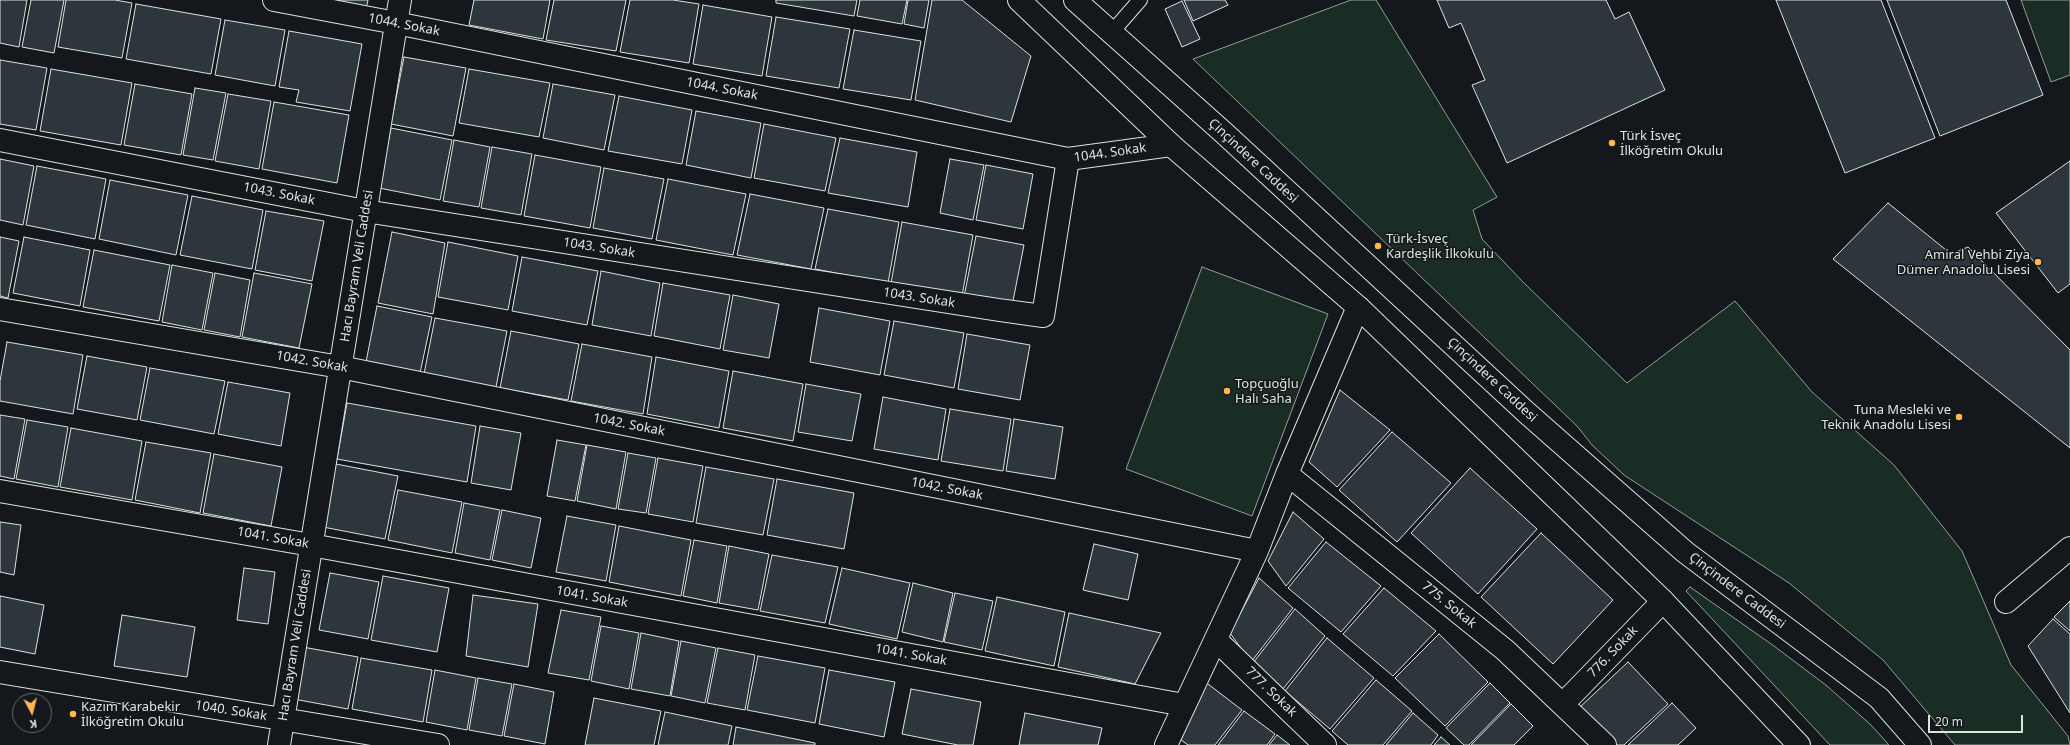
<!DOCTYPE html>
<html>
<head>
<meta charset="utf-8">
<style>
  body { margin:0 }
  #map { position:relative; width:2070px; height:745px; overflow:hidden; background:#14181c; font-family:"Noto Sans",sans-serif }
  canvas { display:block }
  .north { position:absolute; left:12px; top:693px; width:40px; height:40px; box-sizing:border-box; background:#14181c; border:1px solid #626a69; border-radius:50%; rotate:173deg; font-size:11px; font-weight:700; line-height:16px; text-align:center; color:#d8e6dc }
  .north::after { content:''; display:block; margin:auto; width:14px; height:18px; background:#ffb74d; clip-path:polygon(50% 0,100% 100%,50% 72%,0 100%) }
  .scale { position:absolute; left:1928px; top:715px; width:95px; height:18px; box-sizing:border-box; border:2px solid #d8e6dc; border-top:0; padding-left:5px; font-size:12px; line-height:14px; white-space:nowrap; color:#d8e6dc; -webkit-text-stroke:3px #14181c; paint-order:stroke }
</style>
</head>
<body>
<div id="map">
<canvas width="2070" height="745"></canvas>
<div class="north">K</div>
<div class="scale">20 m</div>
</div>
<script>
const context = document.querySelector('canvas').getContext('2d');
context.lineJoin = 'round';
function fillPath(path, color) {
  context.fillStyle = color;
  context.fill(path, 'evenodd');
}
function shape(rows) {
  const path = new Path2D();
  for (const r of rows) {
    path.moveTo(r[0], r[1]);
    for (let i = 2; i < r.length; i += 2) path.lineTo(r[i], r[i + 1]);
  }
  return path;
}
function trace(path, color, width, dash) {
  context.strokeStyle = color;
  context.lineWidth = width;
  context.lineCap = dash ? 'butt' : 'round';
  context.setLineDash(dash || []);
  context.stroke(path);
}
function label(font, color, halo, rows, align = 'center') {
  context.font = font + ' "Noto Sans",sans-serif';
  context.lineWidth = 3;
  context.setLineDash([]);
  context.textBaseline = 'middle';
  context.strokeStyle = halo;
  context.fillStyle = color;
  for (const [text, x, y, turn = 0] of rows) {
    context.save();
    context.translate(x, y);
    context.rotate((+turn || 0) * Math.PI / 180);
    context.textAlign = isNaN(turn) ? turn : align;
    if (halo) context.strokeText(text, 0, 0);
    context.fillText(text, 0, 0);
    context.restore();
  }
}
const green = shape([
  [1351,0,1376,0,1497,197,1473,210,1482,239,1523,282,1627,383,1735,301,1812,392,1894,465,1962,551,2011,665,2068,736,2070,745,1955,745,1883,660,1789,583,1624,475,1592,445,1577,426,1193,59,1351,0],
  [2021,0,2070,0,2070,75,2051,82,2021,0],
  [1202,267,1328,314,1252,516,1126,469,1202,267],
  [1690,587,1774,646,1827,686,1871,725,1889,745,1830,745,1686,591,1690,587]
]);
fillPath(green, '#1a2d24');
trace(green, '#939e99', 1);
const building = shape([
  [0,0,27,0,19,47,0,43,0,0],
  [31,0,64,0,54,53,22,47,31,0],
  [66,0,115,0,132,3,122,58,58,47,66,0],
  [318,0,368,0,366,9,318,0],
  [474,0,550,0,543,39,469,25,474,0],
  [554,0,626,0,616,51,546,40,554,0],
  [630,0,673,0,699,4,689,63,620,52,630,0],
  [776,0,857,0,854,16,776,3,776,0],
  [860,0,907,0,902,24,857,16,860,0],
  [908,0,929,0,924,28,904,24,908,0],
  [932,0,962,0,1031,56,1011,122,915,100,932,0],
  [1184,0,1225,0,1228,5,1193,21,1184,0],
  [1437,0,1606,0,1615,19,1629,12,1665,90,1507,163,1472,85,1485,80,1461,23,1449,28,1437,0],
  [1776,0,1881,0,1935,138,1845,173,1776,0],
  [1887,0,2006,0,2043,95,1940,136,1887,0],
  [1182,1,1200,39,1182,47,1165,9,1182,1],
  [136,4,221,19,211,74,126,59,136,4],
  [703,5,772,17,762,76,693,64,703,5],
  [776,17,850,29,839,88,766,76,776,17],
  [225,20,285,30,275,86,215,75,225,20],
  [854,30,921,41,911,100,843,89,854,30],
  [289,31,362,44,350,111,296,102,299,90,279,87,289,31],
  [404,57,466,68,453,136,391,124,404,57],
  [0,60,47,68,36,130,0,124,0,60],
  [51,69,132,83,121,145,40,131,51,69],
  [469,69,550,83,539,137,459,123,469,69],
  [135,84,192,94,181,155,124,145,135,84],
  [553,84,615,95,604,150,543,138,553,84],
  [195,88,226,93,213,160,183,155,195,88],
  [228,94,271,101,259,169,215,161,228,94],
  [619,96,692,110,682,164,608,151,619,96],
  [274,102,349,115,337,183,262,169,274,102],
  [696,111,761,123,751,178,686,165,696,111],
  [764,124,836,138,825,191,754,178,764,124],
  [391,128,452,140,440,200,379,188,391,128],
  [840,138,917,152,908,207,828,193,840,138],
  [454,140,490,147,479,207,443,201,454,140],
  [492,147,532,154,521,215,481,208,492,147],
  [535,155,601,167,590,228,524,216,535,155],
  [0,159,34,166,23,225,0,220,0,159],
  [950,159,984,165,973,220,940,213,950,159],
  [2070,161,2070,284,2058,293,1996,213,2070,161],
  [986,165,1033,174,1023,229,976,220,986,165],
  [37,166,106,179,95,239,26,225,37,166],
  [604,168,664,179,652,239,593,228,604,168],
  [668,179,746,194,733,255,656,240,668,179],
  [110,180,188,195,176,255,99,239,110,180],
  [750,194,824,208,811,269,737,255,750,194],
  [192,196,263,210,252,269,180,255,192,196],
  [1888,203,1951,254,1968,247,2070,350,2070,448,1833,259,1888,203],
  [828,209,899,222,888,283,815,269,828,209],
  [266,211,324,221,312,281,255,270,266,211],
  [902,222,973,235,962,296,891,283,902,222],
  [392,232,445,243,433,314,378,303,392,232],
  [976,236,1024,245,1012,306,964,297,976,236],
  [0,237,19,241,8,298,0,296,0,237],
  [24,237,90,250,80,306,13,293,24,237],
  [448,242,518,256,508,310,438,297,448,242],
  [94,250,170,265,159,321,83,307,94,250],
  [522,257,598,271,587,325,512,311,522,257],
  [172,265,213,273,202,330,162,322,172,265],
  [601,271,660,283,651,336,592,325,601,271],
  [215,273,250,280,240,337,204,330,215,273],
  [254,273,312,284,299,348,242,337,254,273],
  [663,283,730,295,720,349,654,336,663,283],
  [733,295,779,304,769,358,723,350,733,295],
  [377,306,432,317,420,373,366,362,377,306],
  [819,308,890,321,880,375,810,362,819,308],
  [435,318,507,331,496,387,424,374,435,318],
  [894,321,964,333,954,388,884,375,894,321],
  [511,331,579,344,568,400,500,388,511,331],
  [967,334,1030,345,1020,400,958,389,967,334],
  [7,342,83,355,73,414,0,401,0,381,7,342],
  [582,344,652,357,643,414,571,401,582,344],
  [87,356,147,367,137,420,77,409,87,356],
  [656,357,729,371,719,428,647,414,656,357],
  [150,368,225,381,214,434,140,420,150,368],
  [733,371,803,384,793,441,723,428,733,371],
  [228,382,290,393,281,446,218,434,228,382],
  [806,384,861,394,852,441,798,432,806,384],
  [1340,390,1390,430,1337,487,1309,462,1340,390],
  [883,397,946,409,938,460,874,449,883,397],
  [347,403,476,426,467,482,337,459,347,403],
  [950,409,1011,419,1003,471,941,461,950,409],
  [0,415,25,419,14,479,0,476,0,415],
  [1014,419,1063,427,1055,479,1006,471,1014,419],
  [27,420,68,427,58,487,16,479,27,420],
  [480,426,521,433,511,490,471,483,480,426],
  [71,428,142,441,132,500,60,487,71,428],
  [1392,432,1451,483,1397,542,1339,490,1392,432],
  [557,440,586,445,575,501,547,496,557,440],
  [146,442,211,453,200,513,135,500,146,442],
  [587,445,626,452,616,509,577,501,587,445],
  [628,453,656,458,646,513,618,509,628,453],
  [214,454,282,467,271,526,203,513,214,454],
  [658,458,703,466,693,522,648,514,658,458],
  [336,464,398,476,385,539,323,527,336,464],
  [706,467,774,479,763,535,696,523,706,467],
  [1470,468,1537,529,1478,594,1411,533,1470,468],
  [777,479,854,493,844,549,767,535,777,479],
  [398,490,462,502,452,553,388,540,398,490],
  [464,503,500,510,490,560,455,553,464,503],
  [502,510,541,518,531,568,492,560,502,510],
  [1293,512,1324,539,1286,586,1268,561,1293,512],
  [567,516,616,525,606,581,556,572,567,516],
  [0,522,21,525,14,575,0,572,0,522],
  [619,526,691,540,681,596,609,582,619,526],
  [1541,533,1613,600,1553,664,1481,597,1541,533],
  [694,540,727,546,717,603,683,596,694,540],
  [1326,542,1381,586,1341,632,1288,588,1326,542],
  [1094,544,1138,554,1128,600,1083,590,1094,544],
  [729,546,769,554,758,610,719,603,729,546],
  [772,555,838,567,825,623,760,611,772,555],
  [244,568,275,572,268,624,237,620,244,568],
  [842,568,910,583,897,639,829,624,842,568],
  [330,573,379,582,368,639,319,630,330,573],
  [383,576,449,588,437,652,371,640,383,576],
  [1259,578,1293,608,1251,662,1230,633,1259,578],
  [913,583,953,593,943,642,902,632,913,583],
  [1384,588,1436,631,1393,676,1343,634,1384,588],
  [955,593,993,601,982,650,944,642,955,593],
  [473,595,538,604,528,667,466,656,473,595],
  [0,596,44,605,35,654,0,647,0,596],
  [997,597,1065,612,1054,666,985,651,997,597],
  [2070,601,2070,631,2054,617,2070,601],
  [1295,609,1325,636,1283,689,1253,663,1295,609],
  [561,610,601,617,589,680,548,673,561,610],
  [1069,613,1161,633,1135,684,1058,667,1069,613],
  [122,615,195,627,187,677,114,666,122,615],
  [2053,619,2070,634,2070,713,2028,646,2053,619],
  [601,626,639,633,629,689,591,681,601,626],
  [641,633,679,641,670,696,631,689,641,633],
  [1439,634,1488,682,1445,726,1395,678,1439,634],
  [1327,638,1374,678,1330,729,1285,691,1327,638],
  [681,641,716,648,705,703,671,696,681,641],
  [297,646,358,657,348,709,288,698,297,646],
  [718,648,755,655,745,710,707,703,718,648],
  [758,656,825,668,815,723,747,710,758,656],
  [361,658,432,670,423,722,352,709,361,658],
  [1628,662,1668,704,1624,745,1614,745,1579,708,1628,662],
  [435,670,476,678,467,730,426,722,435,670],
  [829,670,895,682,884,737,819,724,829,670],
  [478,678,512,684,502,736,469,730,478,678],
  [1376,680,1412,711,1383,745,1348,745,1332,731,1376,680],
  [1204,681,1242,710,1215,745,1188,745,1173,734,1204,681],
  [1490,683,1510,703,1469,745,1464,745,1446,728,1490,683],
  [514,684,554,692,545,744,504,736,514,684],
  [911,689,981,702,973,745,958,745,902,734,911,689],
  [594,698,661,711,654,745,585,745,594,698],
  [1672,703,1696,728,1678,745,1628,745,1672,703],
  [1511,704,1533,726,1514,745,1471,745,1511,704],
  [1244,711,1275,734,1267,745,1218,745,1244,711],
  [665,712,732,726,728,745,658,745,665,712],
  [1025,713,1102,728,1098,745,1019,745,1025,713],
  [1413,713,1438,735,1431,745,1386,745,1413,713],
  [736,727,815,743,815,745,733,745,736,727],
  [1277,735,1290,745,1269,745,1277,735],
  [1441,737,1450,745,1434,745,1441,737]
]);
fillPath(building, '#2c363c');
trace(building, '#d8e6dc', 1);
const service = shape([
  [1112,32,1140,0]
]);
const minor = shape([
  [274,0,396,23,1068,159,1171,145],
  [0,140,365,211,999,310,1043,316,1068,159],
  [0,309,340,367,1257,551],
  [1287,474,1505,650,1605,745],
  [0,491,311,545,1184,705],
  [2006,602,2070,548],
  [1216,640,1325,745],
  [0,672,438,745],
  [1563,704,1663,601],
  [279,745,400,0],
  [1166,745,1257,551,1287,474,1358,307]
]);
const secondary = shape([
  [1019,0,1171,145,1358,307,1663,601,1799,745],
  [1075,0,1224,133,1527,413,1685,552,1879,698,1920,745]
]);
trace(service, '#d8e6dc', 16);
trace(minor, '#d8e6dc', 24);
trace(secondary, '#d8e6dc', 24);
trace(service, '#14181c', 14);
trace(minor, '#14181c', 22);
trace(secondary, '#14181c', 22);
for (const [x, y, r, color] of [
  [1612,143,4,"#ffb74d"],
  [1378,246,4,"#ffb74d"],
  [2038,262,4,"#ffb74d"],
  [1227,391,4,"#ffb74d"],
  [1959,417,4,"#ffb74d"],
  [73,714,4,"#ffb74d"]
]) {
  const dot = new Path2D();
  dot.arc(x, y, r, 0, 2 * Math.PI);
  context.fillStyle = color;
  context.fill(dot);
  trace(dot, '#14181c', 1.5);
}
label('13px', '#d8e6dc', '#14181c', [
  ["1044. Sokak",404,25,11],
  ["1044. Sokak",722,89,11],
  ["1044. Sokak",1110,153,-8],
  ["Çinçindere Caddesi",1253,161,43],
  ["1043. Sokak",279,194,11],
  ["1043. Sokak",599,248,9],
  ["Hacı Bayram Veli Caddesi",357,266,-81],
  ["1043. Sokak",919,298,9],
  ["1042. Sokak",312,362,10],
  ["Çinçindere Caddesi",1492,380,43],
  ["1042. Sokak",629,425,11],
  ["1042. Sokak",947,489,11],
  ["1041. Sokak",273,538,10],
  ["Çinçindere Caddesi",1737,591,37],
  ["1041. Sokak",592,597,10],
  ["775. Sokak",1449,605,39],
  ["Hacı Bayram Veli Caddesi",295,645,-81],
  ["776. Sokak",1613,652,-46],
  ["1041. Sokak",911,655,10],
  ["777. Sokak",1271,692,44],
  ["1040. Sokak",231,711,9]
]);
label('13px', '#d8e6dc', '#14181c', [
  ["Türk İsveç",1620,136],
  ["İlköğretim Okulu",1620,151],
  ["Türk-İsveç",1386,239],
  ["Kardeşlik İlkokulu",1386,254],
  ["Amiral Vehbi Ziya",2030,255,"right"],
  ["Dümer Anadolu Lisesi",2030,270,"right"],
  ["Topçuoğlu",1235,384],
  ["Halı Saha",1235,399],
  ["Tuna Mesleki ve",1951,410,"right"],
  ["Teknik Anadolu Lisesi",1951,425,"right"],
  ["Kazım Karabekir",81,707],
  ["İlköğretim Okulu",81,722]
], 'left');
</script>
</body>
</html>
